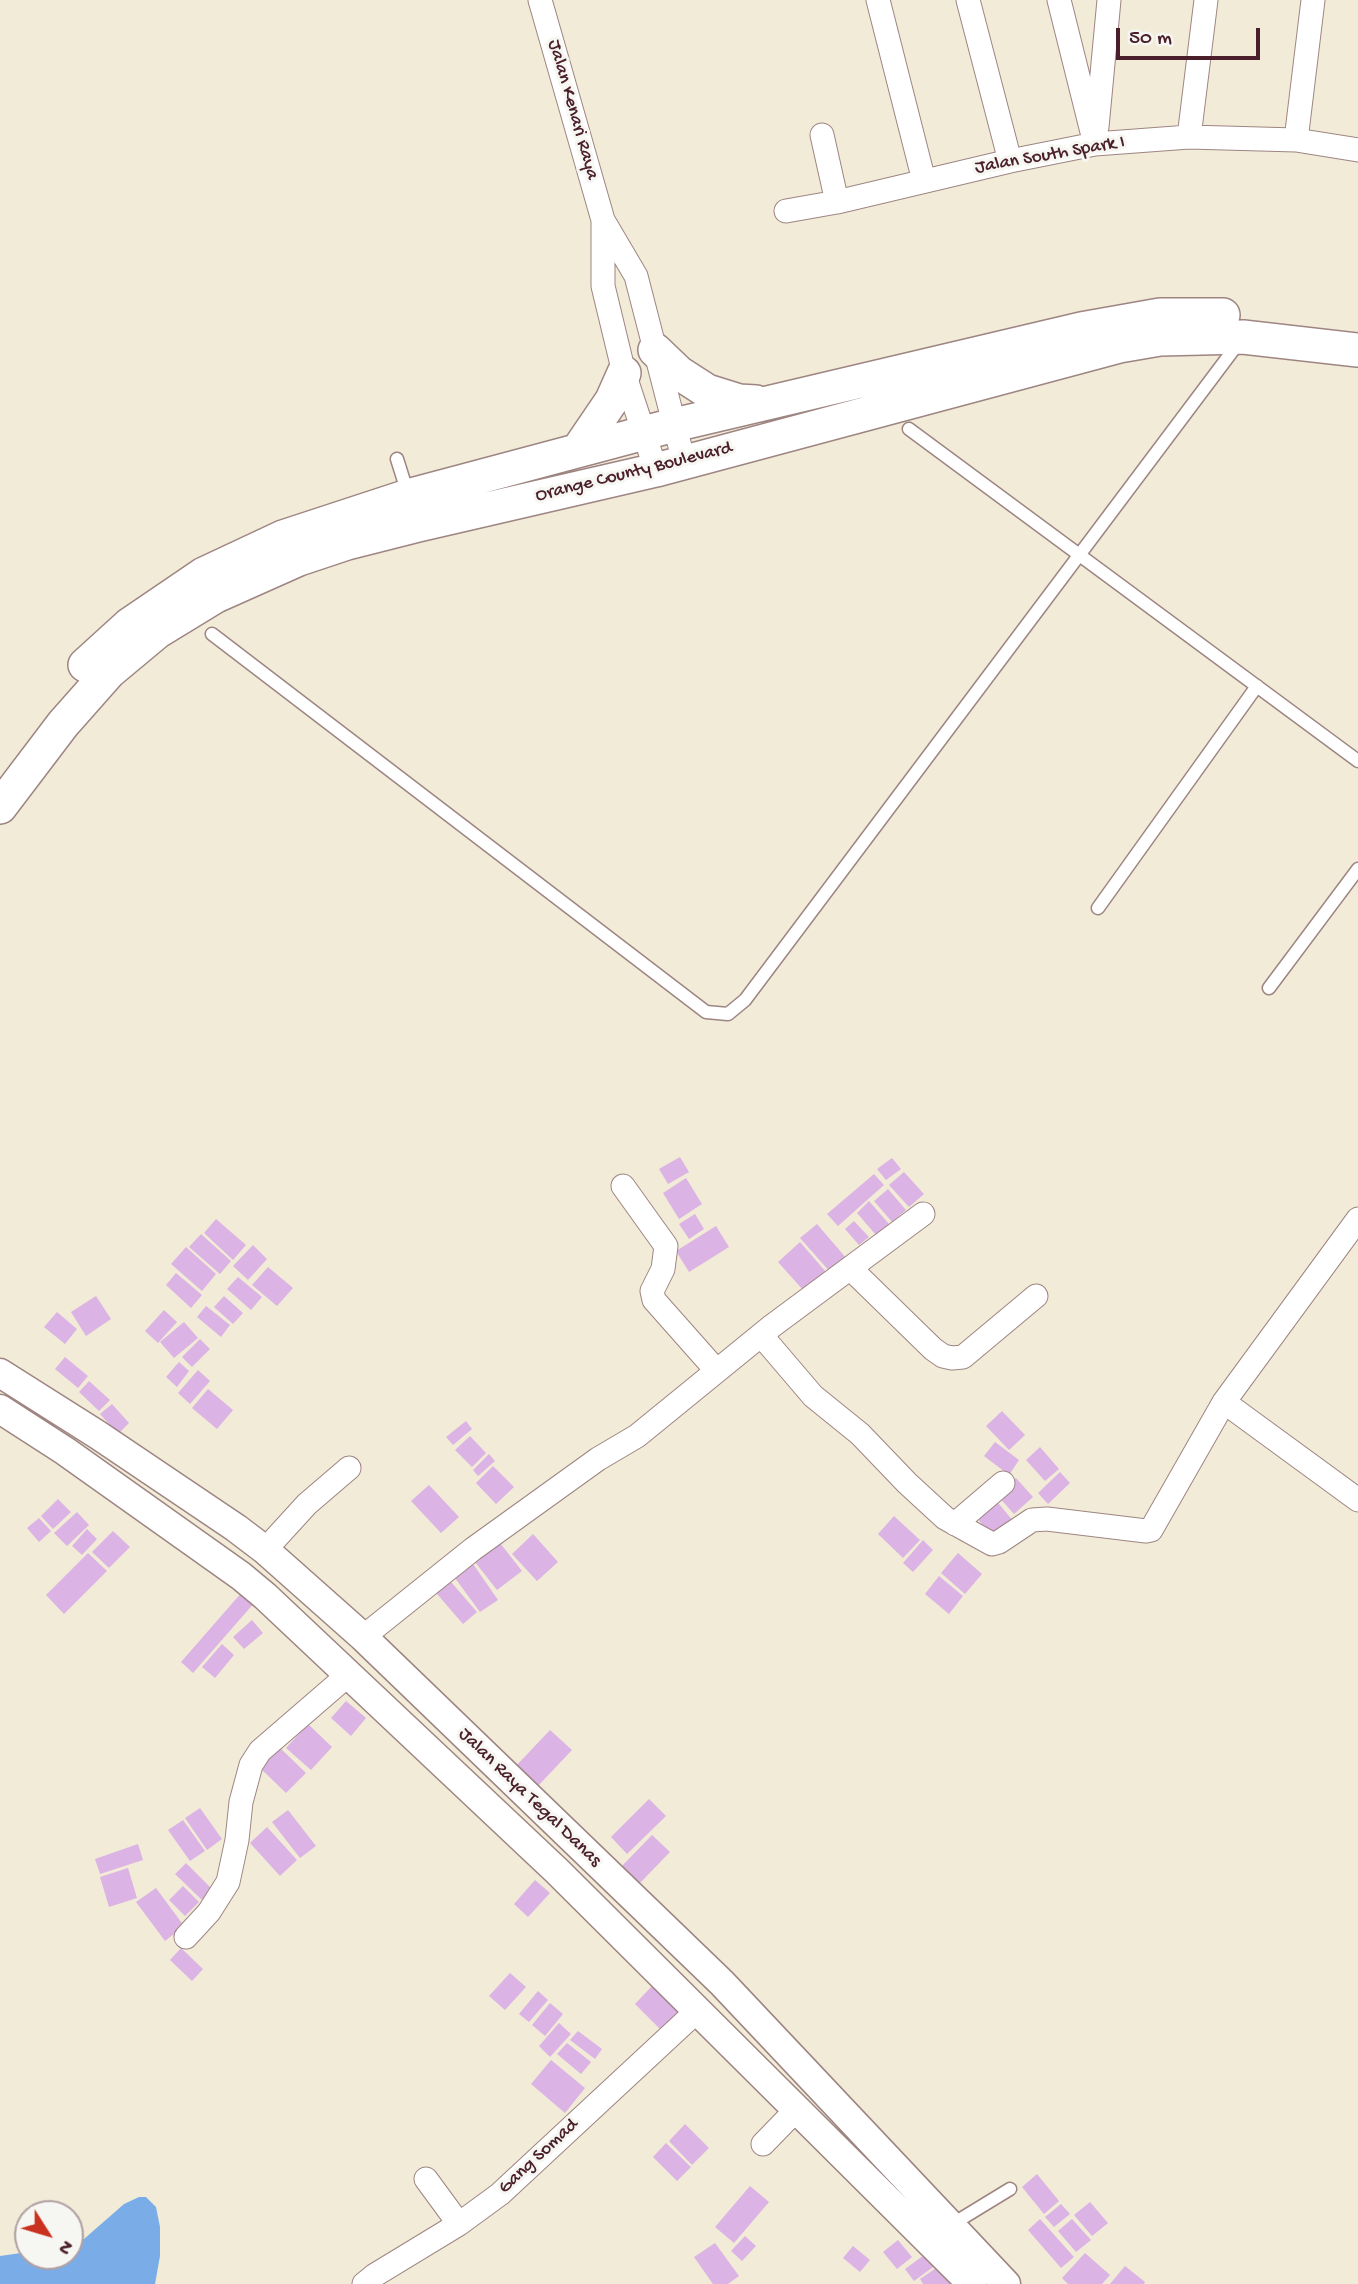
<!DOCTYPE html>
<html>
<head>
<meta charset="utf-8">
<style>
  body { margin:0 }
  #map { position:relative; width:1358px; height:2284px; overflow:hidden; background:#f1ebd8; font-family:"Gochi Hand",sans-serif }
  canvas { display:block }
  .north { position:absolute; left:14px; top:2200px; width:70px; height:70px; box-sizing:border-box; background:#f6f6f2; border:2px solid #b1a0a2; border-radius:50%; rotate:127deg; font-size:19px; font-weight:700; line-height:28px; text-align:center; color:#4a1f2b }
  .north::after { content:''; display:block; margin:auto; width:24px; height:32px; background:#c8321e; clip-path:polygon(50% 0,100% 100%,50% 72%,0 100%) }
  .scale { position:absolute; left:1116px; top:28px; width:144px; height:32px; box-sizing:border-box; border:4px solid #4a1f2b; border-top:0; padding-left:9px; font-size:21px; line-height:24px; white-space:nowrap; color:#4a1f2b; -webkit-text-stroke:5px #f6f6f2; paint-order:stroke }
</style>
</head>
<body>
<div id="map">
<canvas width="1358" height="2284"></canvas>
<div class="north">N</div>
<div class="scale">50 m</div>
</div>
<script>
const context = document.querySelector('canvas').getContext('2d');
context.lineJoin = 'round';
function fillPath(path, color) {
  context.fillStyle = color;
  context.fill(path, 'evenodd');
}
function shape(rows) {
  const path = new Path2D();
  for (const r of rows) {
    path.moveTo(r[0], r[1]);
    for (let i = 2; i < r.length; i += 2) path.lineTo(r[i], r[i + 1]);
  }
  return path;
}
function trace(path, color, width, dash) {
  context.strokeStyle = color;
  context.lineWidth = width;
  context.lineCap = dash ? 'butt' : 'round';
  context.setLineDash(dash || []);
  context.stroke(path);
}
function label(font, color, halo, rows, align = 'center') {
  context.font = font + ' "Gochi Hand",sans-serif';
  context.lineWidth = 6;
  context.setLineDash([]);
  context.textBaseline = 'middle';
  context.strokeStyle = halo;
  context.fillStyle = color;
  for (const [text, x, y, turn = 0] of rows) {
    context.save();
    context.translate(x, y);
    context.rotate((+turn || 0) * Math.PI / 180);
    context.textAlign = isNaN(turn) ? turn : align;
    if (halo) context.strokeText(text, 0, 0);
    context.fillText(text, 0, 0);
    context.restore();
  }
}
fillPath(shape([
  [139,2197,146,2197,156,2207,160,2227,160,2256,155,2284,0,2284,0,2256,28,2252,28,2256,70,2256,70,2243,84,2239,124,2204]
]), '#7aade7');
fillPath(shape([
  [680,1157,689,1172,668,1184,659,1169],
  [892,1158,901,1169,886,1180,877,1169],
  [904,1172,924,1194,909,1207,889,1185],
  [874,1174,884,1185,838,1226,827,1214],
  [686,1178,702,1204,679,1219,663,1193],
  [888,1189,906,1210,892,1222,874,1201],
  [869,1201,889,1224,876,1235,857,1213],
  [695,1214,704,1229,689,1239,679,1224],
  [216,1219,246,1245,233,1260,204,1233],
  [854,1221,869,1237,859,1245,845,1229],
  [817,1224,847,1259,831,1273,800,1238],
  [716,1226,729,1247,689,1272,676,1251],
  [201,1234,231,1261,220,1274,189,1247],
  [800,1242,826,1272,804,1291,778,1262],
  [253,1245,267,1259,248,1280,233,1266],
  [186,1247,216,1274,202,1291,171,1264],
  [268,1267,293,1288,277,1306,252,1285],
  [176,1273,202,1295,191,1308,166,1285],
  [238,1277,262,1297,251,1310,227,1289],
  [96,1296,111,1319,86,1336,71,1312],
  [224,1296,243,1313,233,1324,214,1307],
  [206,1306,230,1325,221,1337,197,1317],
  [164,1310,177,1322,158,1343,145,1331],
  [57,1312,77,1329,65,1344,44,1327],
  [184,1322,198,1338,174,1358,160,1342],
  [200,1339,210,1349,192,1367,182,1357],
  [65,1357,88,1376,78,1388,55,1369],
  [179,1362,189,1371,177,1387,166,1377],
  [198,1370,210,1381,190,1404,178,1393],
  [89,1381,110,1400,99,1411,79,1392],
  [208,1389,233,1410,217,1429,192,1408],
  [112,1404,129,1423,118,1434,100,1414],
  [1002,1411,1025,1435,1009,1450,986,1426],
  [466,1421,472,1429,453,1445,446,1437],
  [470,1436,486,1453,472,1467,455,1450],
  [995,1442,1019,1460,1009,1475,984,1456],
  [1040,1447,1059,1469,1045,1481,1026,1460],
  [489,1454,495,1461,478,1476,473,1470],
  [493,1466,514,1487,496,1504,476,1483],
  [1060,1472,1070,1483,1048,1504,1038,1493],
  [1016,1478,1033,1497,1014,1514,997,1495],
  [429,1485,459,1517,441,1533,411,1501],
  [994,1498,1014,1522,994,1538,974,1515],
  [58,1499,71,1512,53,1529,41,1516],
  [77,1512,89,1525,67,1546,54,1533],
  [894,1516,920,1540,903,1558,878,1534],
  [39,1518,51,1531,39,1542,27,1528],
  [87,1529,97,1539,82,1555,72,1546],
  [113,1531,130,1547,109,1568,92,1552],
  [533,1534,558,1562,537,1581,512,1554],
  [923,1540,933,1550,913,1572,903,1563],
  [500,1543,522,1571,497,1590,475,1562],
  [88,1553,107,1571,64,1614,46,1595],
  [958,1553,982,1574,965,1594,941,1573],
  [471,1561,498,1600,480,1612,452,1574],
  [445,1575,477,1612,463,1624,431,1587],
  [939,1576,963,1596,949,1614,925,1594],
  [243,1591,255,1602,193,1673,181,1662],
  [252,1620,263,1633,244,1649,233,1637],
  [222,1644,234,1655,215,1678,202,1667],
  [346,1701,366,1718,351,1736,331,1718],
  [308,1724,332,1747,311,1770,286,1748],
  [550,1730,572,1750,537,1787,515,1767],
  [276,1744,306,1773,286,1793,257,1765],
  [649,1799,666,1816,627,1854,611,1837],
  [200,1808,222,1839,207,1850,185,1818],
  [288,1810,316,1846,300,1858,272,1822],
  [183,1820,205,1851,190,1861,168,1830],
  [267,1827,297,1860,280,1876,250,1843],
  [652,1835,670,1852,638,1885,620,1868],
  [138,1844,143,1860,100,1874,95,1859],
  [186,1863,213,1890,202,1900,175,1874],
  [128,1868,137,1898,109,1907,100,1877],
  [535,1880,550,1893,528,1917,514,1904],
  [183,1886,199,1902,185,1916,169,1900],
  [156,1888,184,1926,165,1941,136,1902],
  [181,1948,203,1969,192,1981,170,1960],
  [510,1973,526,1987,505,2010,489,1996],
  [652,1986,681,2015,664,2033,635,2004],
  [538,1991,548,2000,529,2022,519,2014],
  [550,2003,563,2014,545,2036,532,2025],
  [559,2023,571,2034,550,2057,539,2046],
  [578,2031,602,2049,595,2059,570,2040],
  [567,2043,591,2062,581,2074,557,2054],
  [551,2060,585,2088,565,2113,531,2084],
  [685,2124,709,2148,692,2165,669,2141],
  [666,2143,691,2167,677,2181,653,2157],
  [1037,2174,1059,2201,1044,2214,1022,2187],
  [750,2186,769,2202,734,2243,715,2227],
  [1090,2202,1108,2223,1092,2236,1074,2215],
  [1061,2204,1070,2214,1054,2227,1045,2217],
  [1040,2219,1074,2257,1061,2268,1028,2230],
  [1072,2219,1091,2240,1076,2252,1058,2231],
  [745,2236,756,2246,742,2261,731,2251],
  [898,2240,912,2257,897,2269,883,2252],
  [715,2243,739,2276,728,2284,713,2284,694,2257],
  [853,2246,870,2260,860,2272,843,2258],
  [931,2250,940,2262,914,2281,905,2269],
  [1085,2253,1110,2275,1102,2284,1068,2284,1062,2278],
  [942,2264,956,2284,923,2284,920,2279],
  [1125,2266,1145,2282,1144,2284,1110,2284]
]), '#dbb3e4');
const service = shape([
  [909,429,1358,761],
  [397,459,408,494],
  [212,634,706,1012,728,1014,745,1000,1240,341],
  [1098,908,1257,686],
  [1269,988,1358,869],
  [951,2225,1010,2189]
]);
const minor = shape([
  [540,0,603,220,636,276,684,462],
  [878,0,924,181],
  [968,0,1010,161],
  [1059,0,1095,144],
  [1097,127,1109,0],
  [822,135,837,202],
  [1189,137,1206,0],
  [1296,140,1313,0],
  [786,211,837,202,1010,161,1095,144,1189,137,1296,140,1358,150],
  [603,223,603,286,624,373,656,470],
  [623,1186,666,1246,663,1269,652,1291,654,1300,716,1370],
  [1358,1219,1224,1402,1358,1500],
  [851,1269,933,1349,943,1356,952,1358,963,1357,1036,1296],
  [761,1335,813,1396,860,1434,907,1483,945,1518,992,1544,999,1542,1032,1520,1047,1519,1146,1531,1151,1530,1224,1402],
  [955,1524,1003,1483],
  [265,1550,307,1504,349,1468],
  [363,1637,473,1549,598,1459,637,1436,772,1326,923,1214],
  [186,1937,209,1912,228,1882,237,1840,241,1802,251,1765,260,1751,348,1675],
  [763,2144,797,2109],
  [426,2179,459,2224],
  [364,2284,375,2275,459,2224,500,2194,698,2010]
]);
const tertiary = shape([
  [0,1373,98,1435,236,1528,265,1550,363,1637,722,1983,1006,2284],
  [0,1409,65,1451,241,1576,265,1596,557,1871,972,2284]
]);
const secondary = shape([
  [655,350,679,373,707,391,739,401,756,402],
  [578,450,612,400,624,373],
  [85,665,129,625,204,574,283,537,408,496,674,425,1081,329,1160,315,1223,315],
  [0,807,63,724,109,672,157,632,216,596,299,559,347,543,418,525,656,470,1119,346,1160,339,1243,337,1358,350]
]);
trace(service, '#9e8582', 15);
trace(minor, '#9e8582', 25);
trace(tertiary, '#9e8582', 31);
trace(secondary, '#9e8582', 36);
trace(service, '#fff', 12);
trace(minor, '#fff', 23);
trace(tertiary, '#fff', 28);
trace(secondary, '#fff', 33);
label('19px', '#4a1f2b', '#f6f6f2', [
  ["Jalan Kenari Raya",572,110,74],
  ["Jalan South Spark I",1050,156,-10],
  ["Orange County Boulevard",634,473,-14],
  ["Jalan Raya Tegal Danas",529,1798,44],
  ["Gang Somad",539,2157,-43]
]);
</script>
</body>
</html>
